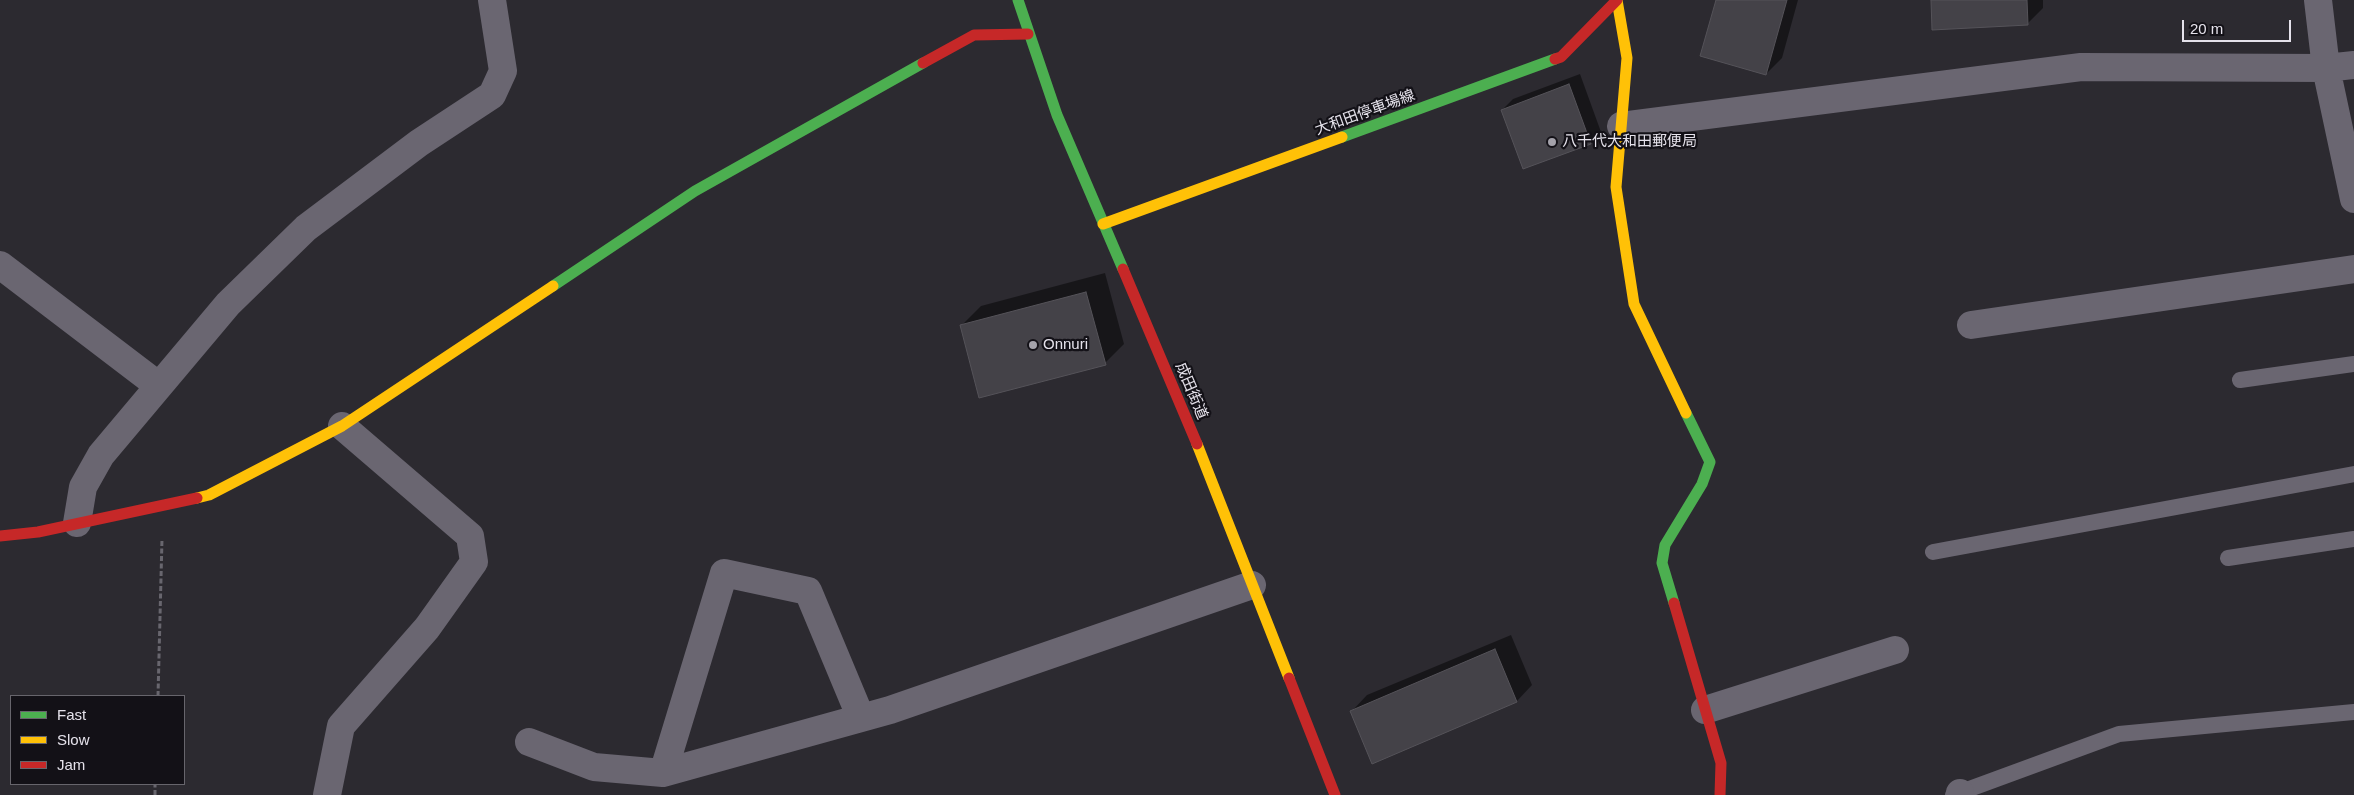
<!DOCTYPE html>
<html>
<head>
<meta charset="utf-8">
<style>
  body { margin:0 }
  #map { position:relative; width:2354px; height:795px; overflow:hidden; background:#2c2a30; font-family:Arial,sans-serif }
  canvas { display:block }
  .legend { position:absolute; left:10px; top:695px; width:175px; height:90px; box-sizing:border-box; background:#131117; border:1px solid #67656c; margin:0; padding:6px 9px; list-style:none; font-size:15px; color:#e5e2eb }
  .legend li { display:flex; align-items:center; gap:10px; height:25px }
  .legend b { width:25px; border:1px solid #67656c }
  .scale { position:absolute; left:2182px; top:20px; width:109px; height:22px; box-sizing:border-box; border:2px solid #e5e2eb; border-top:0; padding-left:6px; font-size:15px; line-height:18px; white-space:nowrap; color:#e5e2eb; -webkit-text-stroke:4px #131117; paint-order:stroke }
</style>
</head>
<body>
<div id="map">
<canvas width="2354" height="795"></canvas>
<ul class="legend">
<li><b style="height:6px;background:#4caf50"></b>Fast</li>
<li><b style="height:6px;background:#ffc107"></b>Slow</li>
<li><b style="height:6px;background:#c62828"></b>Jam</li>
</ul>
<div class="scale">20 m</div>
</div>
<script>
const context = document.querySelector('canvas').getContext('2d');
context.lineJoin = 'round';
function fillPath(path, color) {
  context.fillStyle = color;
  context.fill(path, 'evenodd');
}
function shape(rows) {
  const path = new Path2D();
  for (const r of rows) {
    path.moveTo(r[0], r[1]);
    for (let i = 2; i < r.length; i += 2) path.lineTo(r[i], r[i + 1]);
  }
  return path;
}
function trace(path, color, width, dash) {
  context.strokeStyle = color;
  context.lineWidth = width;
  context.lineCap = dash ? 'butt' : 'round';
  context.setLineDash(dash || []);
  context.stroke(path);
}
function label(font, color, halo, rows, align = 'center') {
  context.font = font + ' Arial,"Noto Sans JP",sans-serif';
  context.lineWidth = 4.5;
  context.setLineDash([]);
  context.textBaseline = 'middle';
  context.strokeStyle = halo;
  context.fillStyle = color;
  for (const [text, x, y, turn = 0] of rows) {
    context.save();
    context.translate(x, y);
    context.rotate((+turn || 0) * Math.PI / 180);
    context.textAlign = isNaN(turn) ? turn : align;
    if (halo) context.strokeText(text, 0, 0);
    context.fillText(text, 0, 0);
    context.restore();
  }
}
fillPath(shape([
  [1717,0,1798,0,1782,58,1766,74],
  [1932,0,2043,0,2043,8,2028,23],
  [1580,74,1601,132,1590,143,1502,110,1513,99],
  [1105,273,1124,344,1105,363,961,326,981,306],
  [1511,635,1532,685,1517,701,1373,762,1352,711,1367,695]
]), '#0007');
const building = shape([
  [1716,0,1787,0,1766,75,1700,56,1716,0],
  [1931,0,2027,0,2028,25,1932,30,1931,0],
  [1569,84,1591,144,1523,169,1501,110,1569,84],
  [1086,292,1106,365,979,398,960,325,1086,292],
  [1495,649,1517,702,1372,764,1350,711,1495,649]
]);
fillPath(building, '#444248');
trace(building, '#555359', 1);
trace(shape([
  [158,696,162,539],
  [155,795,155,784]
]), '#68666e', 3, [5, 2.5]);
trace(shape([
  [2240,380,2354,364],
  [1933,552,2354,474],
  [2228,558,2354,539],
  [1953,795,2119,734,2354,712]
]), '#6a6671', 16);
trace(shape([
  [2318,0,2326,68,2354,199],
  [1621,126,2081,67,2326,68,2354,65],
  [0,265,159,386],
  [1971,325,2354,269],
  [77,523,83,487,101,455,228,304,306,228,419,143,492,95,503,71,492,0],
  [1705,710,1895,650],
  [529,742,594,767,663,773,890,710,1252,585],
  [663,773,724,573,808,591,861,718],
  [1960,793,1960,795],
  [327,795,341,726,427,628,474,562,470,536,342,426]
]), '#6a6671', 28);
trace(shape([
  [1018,0,1057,115,1123,269],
  [1342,137,1555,59],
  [553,286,695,191,923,63],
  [1674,603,1662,563,1665,545,1702,484,1710,462,1686,413]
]), '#4caf50', 11);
trace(shape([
  [1617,0,1627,58,1616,187,1634,304,1686,413],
  [1103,224,1342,137],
  [1197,444,1289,678],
  [197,498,209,495,342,426,553,286]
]), '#ffc107', 11);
trace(shape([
  [1555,59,1561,57,1617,0],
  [923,63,974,35,1028,34],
  [1123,269,1197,444],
  [0,536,38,532,197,498],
  [1674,603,1721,763,1720,795],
  [1289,678,1335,795]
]), '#c62828', 11);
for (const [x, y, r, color] of [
  [1552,142,5,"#a4a2aa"],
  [1033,345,5,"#a4a2aa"]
]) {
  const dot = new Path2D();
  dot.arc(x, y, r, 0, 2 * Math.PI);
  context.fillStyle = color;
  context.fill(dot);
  trace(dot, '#131117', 2);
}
label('15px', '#e5e2eb', '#131117', [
  ["大和田停車場線",1365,113,-20],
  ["成田街道",1191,391,67]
]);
label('15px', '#e5e2eb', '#131117', [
  ["八千代大和田郵便局",1562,142],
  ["Onnuri",1043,345]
], 'left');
</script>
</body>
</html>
